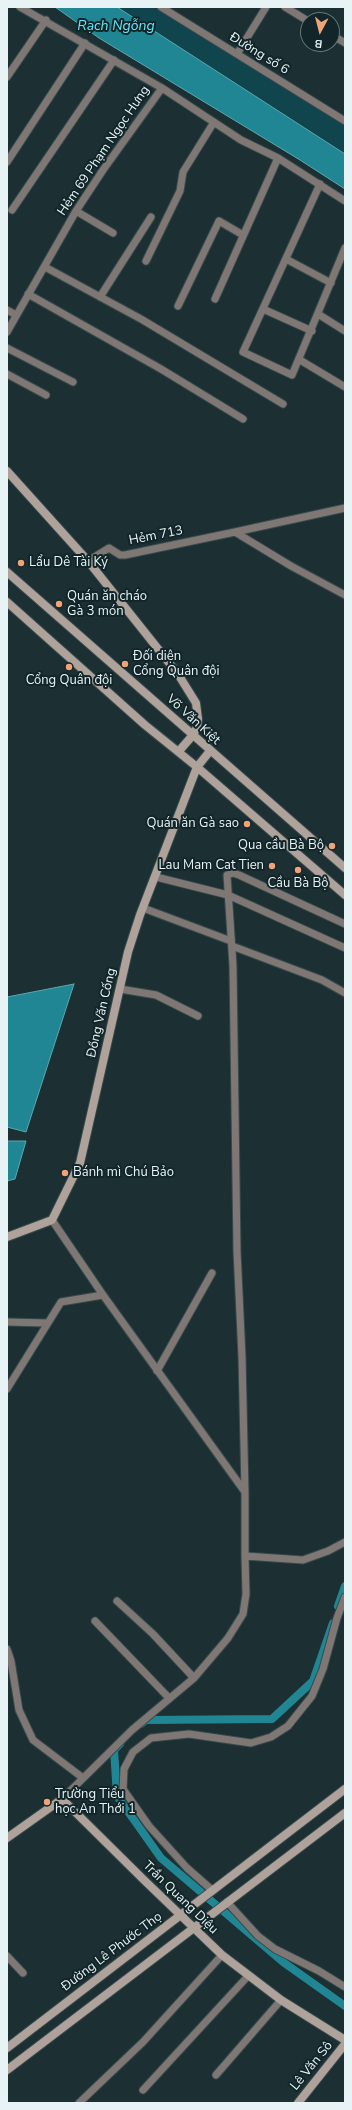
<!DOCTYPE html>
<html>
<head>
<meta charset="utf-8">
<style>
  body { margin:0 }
  #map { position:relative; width:352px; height:2110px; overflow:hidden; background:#1c2f32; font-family:"Nunito Sans",sans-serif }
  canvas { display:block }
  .frame { position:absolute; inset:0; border:8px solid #e7f3f5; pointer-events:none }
  .north { position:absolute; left:300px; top:12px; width:40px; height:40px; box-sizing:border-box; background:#122528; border:1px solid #67777a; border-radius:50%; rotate:187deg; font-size:11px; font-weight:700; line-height:16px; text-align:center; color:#e7f3f5 }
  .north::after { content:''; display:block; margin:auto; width:14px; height:18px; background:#f0a279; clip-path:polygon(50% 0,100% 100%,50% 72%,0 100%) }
</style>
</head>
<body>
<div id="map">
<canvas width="352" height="2110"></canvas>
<div class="frame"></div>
<div class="north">B</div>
</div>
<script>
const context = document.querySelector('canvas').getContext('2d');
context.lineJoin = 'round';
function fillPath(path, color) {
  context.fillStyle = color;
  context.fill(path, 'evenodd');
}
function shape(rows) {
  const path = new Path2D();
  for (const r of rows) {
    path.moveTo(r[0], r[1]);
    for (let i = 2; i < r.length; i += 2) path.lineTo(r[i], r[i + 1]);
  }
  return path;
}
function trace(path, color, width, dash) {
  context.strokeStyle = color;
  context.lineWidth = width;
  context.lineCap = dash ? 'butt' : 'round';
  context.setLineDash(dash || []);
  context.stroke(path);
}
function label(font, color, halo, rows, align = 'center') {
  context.font = font + ' "Nunito Sans",sans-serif';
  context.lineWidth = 4;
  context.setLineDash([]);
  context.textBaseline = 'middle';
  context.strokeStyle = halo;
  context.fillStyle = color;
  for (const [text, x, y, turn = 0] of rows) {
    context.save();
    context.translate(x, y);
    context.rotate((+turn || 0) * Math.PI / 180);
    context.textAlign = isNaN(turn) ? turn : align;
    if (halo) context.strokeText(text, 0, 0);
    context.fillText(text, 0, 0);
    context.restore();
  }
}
fillPath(shape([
  [117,7,154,7,345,125,345,154]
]), '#10454d');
const water = shape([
  [55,7,117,7,345,154,345,189,300,160,99,38,55,7],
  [74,984,26,1132,7,1127,7,997,74,984],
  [7,1141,26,1141,15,1179,7,1181,7,1141]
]);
fillPath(water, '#218693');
trace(water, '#5ca7b0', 1);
trace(shape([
  [338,1606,345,1586],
  [141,1724,146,1720,272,1719,313,1681,333,1623],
  [120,1744,114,1750,117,1796,161,1858,283,1962,345,2006]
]), '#218693', 8);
const street = shape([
  [20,7,162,88,241,140,278,158,215,299],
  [161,7,345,121],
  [285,7,308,21],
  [332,35,345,43],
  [237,54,266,7],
  [7,77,46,20],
  [278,158,345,201],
  [7,162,85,43],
  [320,184,243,352,292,375,345,248],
  [12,210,114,60],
  [76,211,113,233],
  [286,259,331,283],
  [146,261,180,191,183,172,214,122],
  [45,267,141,319,283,404],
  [28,294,161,369,243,419],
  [100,297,151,217],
  [178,306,219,221,243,235],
  [263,309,312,331],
  [7,310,16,315],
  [318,314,345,331],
  [7,332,76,211,103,170,162,88],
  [7,348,73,382],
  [300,360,345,387],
  [7,374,46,395],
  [235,532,345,508],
  [88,561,109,548,120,555,125,555,235,532,291,566,345,595],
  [156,877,228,895,345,948],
  [143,908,231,941],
  [232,946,322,980,345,993],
  [120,989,156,995,198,1016],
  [52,1220,103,1295,245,1492,245,1556],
  [7,1322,47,1323],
  [157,1371,212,1273],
  [7,1389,61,1302,103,1295],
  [245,1492,242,1357,237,1251,233,966,227,875,233,873,239,875,345,924],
  [117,1601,153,1634,194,1678],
  [95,1621,169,1698],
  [7,1649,11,1661,19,1710,33,1740,83,1778],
  [62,1799,132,1730,194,1678,228,1638,243,1614,246,1594,245,1556,303,1560,328,1551,345,1542],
  [212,1890,187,1868,149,1826,123,1789,124,1769,133,1752,151,1738,189,1734,251,1743,271,1737,288,1726,312,1696,323,1669,337,1618,345,1597],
  [227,1902,258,1936,275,1949,319,1971,345,1987],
  [7,1956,23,1973],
  [216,2075,281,2000],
  [143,2090,248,1976],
  [79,2103,143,2042,222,1955]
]);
const secondary = shape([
  [7,471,88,561,178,674,196,703,198,719,197,727,193,735,179,751],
  [7,572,345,868],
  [7,602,145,725,197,767,345,895],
  [7,1237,52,1220,80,1163,128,952,140,915,197,767,210,751],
  [7,1838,62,1799,144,1880,222,1955,281,2000,345,2040],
  [7,2048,345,1789],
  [7,2070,345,1813],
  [298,2103,345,2044]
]);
trace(street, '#384a4d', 9);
trace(secondary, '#384a4d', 10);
trace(street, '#7f7773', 7);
trace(secondary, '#aea29b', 8);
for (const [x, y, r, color] of [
  [21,563,4,"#f0a279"],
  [59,604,4,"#f0a279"],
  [125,664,4,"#f0a279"],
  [69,667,4,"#f0a279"],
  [247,824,4,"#f0a279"],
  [332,846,4,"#f0a279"],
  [272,866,4,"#f0a279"],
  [298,870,4,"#f0a279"],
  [65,1173,4,"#f0a279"],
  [47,1802,4,"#f0a279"]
]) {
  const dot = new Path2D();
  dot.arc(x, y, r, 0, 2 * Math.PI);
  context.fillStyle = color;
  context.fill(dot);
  trace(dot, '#122528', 1.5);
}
label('13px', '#e7f3f5', '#122528', [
  ["Đường số 6",259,54,32],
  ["Hẻm 69 Phạm Ngọc Hưng",104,151,-56],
  ["Hẻm 713",156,536,-11],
  ["Võ Văn Kiệt",193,720,42],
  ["Đồng Văn Cống",102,1013,-77],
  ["Trần Quang Diệu",180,1898,44],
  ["Đường Lê Phước Thọ",112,1952,-37],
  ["Lê Văn Sô",312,2066,-51]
]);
label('13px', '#e7f3f5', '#122528', [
  ["Lẩu Dê Tài Ký",29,563],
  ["Quán ăn cháo",67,597],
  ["Gà 3 món",67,612],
  ["Đối diện",133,657],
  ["Cổng Quân đội",133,672],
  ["Cổng Quân đội",69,681,"center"],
  ["Quán ăn Gà sao",239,824,"right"],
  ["Qua cầu Bà Bộ",324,846,"right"],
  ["Lau Mam Cat Tien",264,866,"right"],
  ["Cầu Bà Bộ",298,884,"center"],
  ["Bánh mì Chú Bảo",73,1173],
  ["Trường Tiểu",55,1795],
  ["học An Thới 1",55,1810]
], 'left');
label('italic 14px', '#67e4f6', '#122528', [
  ["Rạch Ngỗng",116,27]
]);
</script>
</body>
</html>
